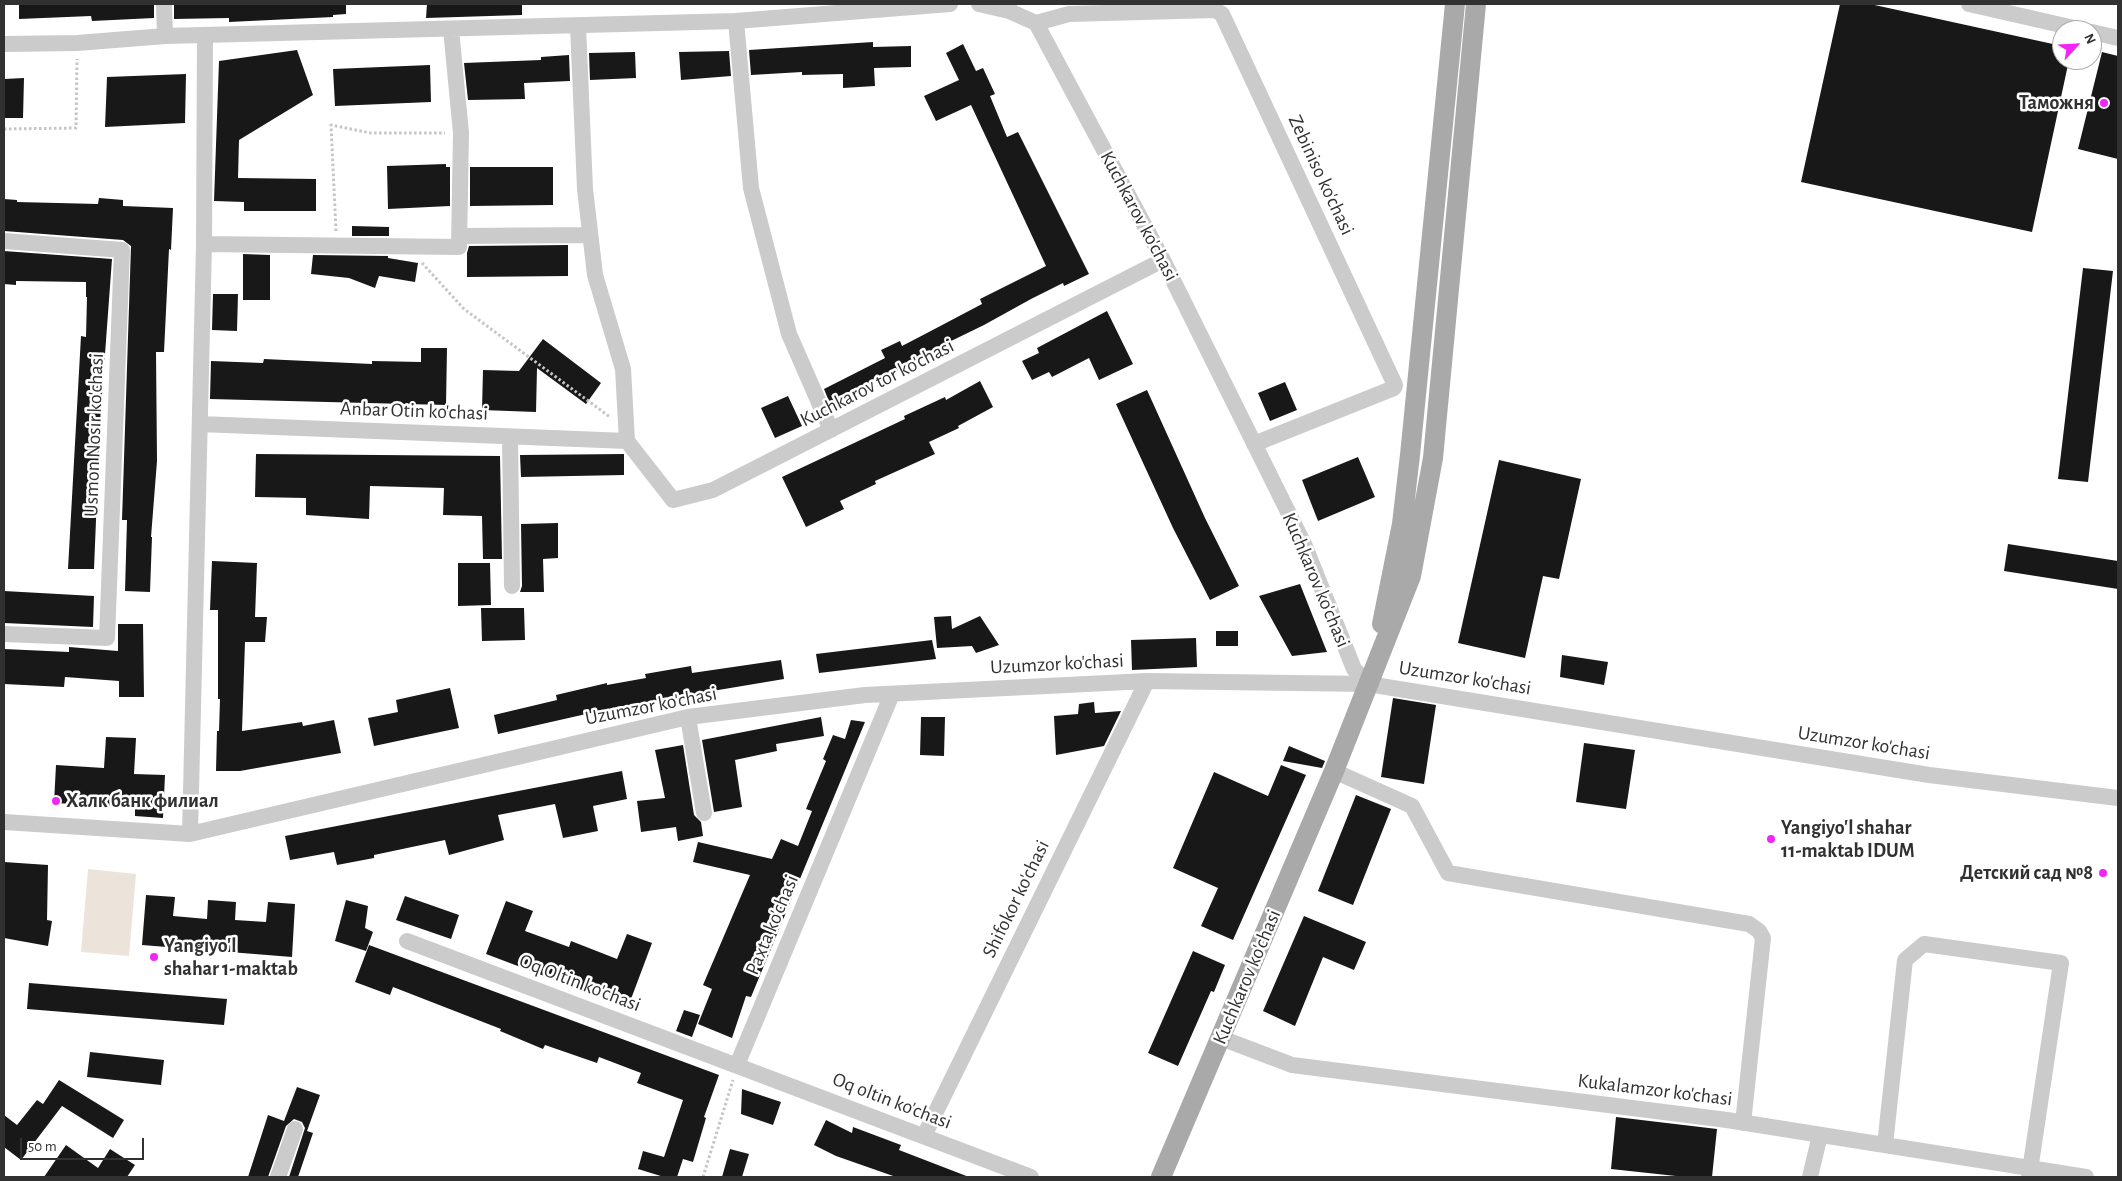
<!DOCTYPE html>
<html>
<head>
<meta charset="utf-8">
<style>
  body { margin:0 }
  #map { position:relative; width:2122px; height:1181px; overflow:hidden; background:#fff; font-family:"Alegreya Sans",sans-serif }
  canvas { display:block }
  .frame { position:absolute; inset:0; border:5px solid #313131; pointer-events:none }
  .north { position:absolute; left:2052px; top:20px; width:50px; height:50px; box-sizing:border-box; background:#fff; border:1px solid #adadad; border-radius:50%; rotate:65deg; font-size:14px; font-weight:700; line-height:20px; text-align:center; color:#313131 }
  .north::after { content:''; display:block; margin:auto; width:18px; height:22px; background:#f126f4; clip-path:polygon(50% 0,100% 100%,50% 72%,0 100%) }
  .scale { position:absolute; left:20px; top:1138px; width:124px; height:22px; box-sizing:border-box; border:2px solid #313131; border-top:0; padding-left:6px; font-size:15px; line-height:18px; white-space:nowrap; color:#313131; -webkit-text-stroke:4px #fff; paint-order:stroke }
</style>
</head>
<body>
<div id="map">
<canvas width="2122" height="1181"></canvas>
<div class="frame"></div>
<div class="north">N</div>
<div class="scale">50 m</div>
</div>
<script>
const context = document.querySelector('canvas').getContext('2d');
context.lineJoin = 'round';
function fillPath(path, color) {
  context.fillStyle = color;
  context.fill(path, 'evenodd');
}
function shape(rows) {
  const path = new Path2D();
  for (const r of rows) {
    path.moveTo(r[0], r[1]);
    for (let i = 2; i < r.length; i += 2) path.lineTo(r[i], r[i + 1]);
  }
  return path;
}
function trace(path, color, width, dash) {
  context.strokeStyle = color;
  context.lineWidth = width;
  context.lineCap = dash ? 'butt' : 'round';
  context.setLineDash(dash || []);
  context.stroke(path);
}
function label(font, color, halo, rows, align = 'center') {
  context.font = font + ' "Alegreya Sans",sans-serif';
  context.lineWidth = 5;
  context.setLineDash([]);
  context.textBaseline = 'middle';
  context.strokeStyle = halo;
  context.fillStyle = color;
  for (const [text, x, y, turn = 0] of rows) {
    context.save();
    context.translate(x, y);
    context.rotate((+turn || 0) * Math.PI / 180);
    context.textAlign = isNaN(turn) ? turn : align;
    if (halo) context.strokeText(text, 0, 0);
    context.fillText(text, 0, 0);
    context.restore();
  }
}
fillPath(shape([
  [88,869,136,874,129,956,81,952]
]), '#ece4db');
fillPath(shape([
  [19,4,154,4,154,18,92,21,91,16,19,19],
  [174,4,346,4,346,14,333,15,333,17,229,22,229,18,174,19],
  [427,4,522,4,522,15,426,18],
  [1840,4,1870,4,2062,46,2062,60,2069,60,2032,232,1801,182],
  [873,42,873,47,911,46,911,67,874,68,875,86,843,88,843,74,802,75,802,72,751,75,749,50],
  [963,44,976,71,983,68,995,94,990,96,1007,137,1018,132,1089,274,1064,286,1063,283,1031,299,984,325,910,361,911,364,888,376,830,404,824,389,885,358,881,350,900,341,902,346,927,333,982,304,980,299,1046,266,971,105,936,121,924,96,959,80,946,53],
  [297,50,313,95,239,140,238,178,316,179,316,211,244,211,244,202,214,201,219,61],
  [729,51,731,76,681,80,679,52],
  [635,52,636,78,590,80,589,53],
  [2102,52,2118,56,2118,159,2078,149],
  [569,55,570,81,524,83,525,99,468,100,464,63,541,60,541,57],
  [430,65,431,102,335,106,333,69],
  [186,74,185,123,105,127,107,77],
  [24,78,23,118,4,118,4,79],
  [446,164,446,167,450,167,450,206,388,209,387,166],
  [470,167,553,167,553,205,470,206],
  [99,198,123,200,123,206,173,208,171,250,169,249,164,352,156,352,157,461,151,537,152,537,150,592,125,591,127,520,122,520,131,246,123,240,4,231,4,199,17,200,17,202,98,204],
  [352,226,389,227,389,236,352,236],
  [568,245,568,276,467,277,467,253,469,246],
  [4,251,112,259,100,422,94,569,68,569,81,336,86,337,87,297,86,297,86,282,16,281,16,285,4,284],
  [243,254,270,255,270,300,243,300],
  [313,255,388,256,388,258,418,263,415,282,379,276,375,288,349,278,311,274],
  [2083,268,2113,271,2088,482,2058,479],
  [213,294,238,294,237,331,212,330],
  [1107,311,1133,364,1099,380,1089,358,1052,377,1049,372,1032,380,1022,361,1039,353,1037,348],
  [543,339,601,383,586,404,537,368,536,412,482,410,483,370,519,371],
  [421,348,447,348,446,405,210,399,211,361,263,363,264,359,372,364,372,361,421,362],
  [980,381,993,407,958,426,959,428,929,442,935,454,875,481,876,484,840,501,844,509,806,527,782,477,905,419,904,416,945,397,946,400],
  [1285,382,1297,410,1270,421,1258,393],
  [1147,390,1205,518,1239,586,1210,600,1173,528,1116,404],
  [788,396,802,426,775,438,761,408],
  [256,454,500,456,502,559,483,559,482,516,443,515,444,488,370,486,369,519,306,515,306,498,255,497],
  [624,454,624,475,521,477,520,455],
  [1358,457,1375,497,1318,521,1302,480],
  [1499,460,1581,479,1559,579,1543,576,1525,658,1458,643],
  [558,523,558,558,543,559,544,592,520,592,522,586,521,524],
  [2008,544,2118,561,2118,589,2004,571],
  [212,561,257,563,255,617,267,617,265,642,245,642,242,731,302,722,303,726,334,720,341,753,240,771,216,771,217,731,219,731,220,699,218,699,218,610,210,610],
  [458,563,490,563,491,605,458,606],
  [1300,584,1327,652,1292,656,1259,596],
  [4,591,94,596,93,627,4,623],
  [481,608,524,608,525,640,482,641],
  [951,616,952,629,980,616,999,645,976,653,972,646,937,648,934,617],
  [118,624,143,624,144,697,119,697,119,681,65,677,64,687,4,684,4,649,69,652,69,647,118,651],
  [1216,631,1238,631,1238,646,1216,646],
  [1196,638,1197,667,1132,670,1131,640],
  [932,640,936,659,819,673,816,654],
  [1562,655,1608,662,1604,685,1560,677],
  [781,660,784,679,617,707,498,734,494,715,557,700,556,695,607,683,607,685,646,678,645,674,691,666,692,673],
  [450,688,459,728,374,746,368,718,398,712,396,700],
  [1393,698,1436,705,1424,784,1381,777],
  [1094,702,1095,713,1121,711,1104,746,1056,755,1054,716,1078,714,1079,704],
  [821,717,824,736,776,744,777,751,735,760,742,807,714,812,702,740],
  [921,717,945,717,944,756,920,755],
  [851,720,865,722,751,997,746,996,732,1038,698,1024,712,989,703,985,750,875,693,862,698,842,772,859,781,839,798,846,812,811,806,809,826,761,823,759,833,735,845,739],
  [106,737,136,738,134,774,165,775,163,818,135,816,135,807,54,803,56,765,104,768],
  [1584,743,1635,750,1626,809,1576,802],
  [683,745,694,815,701,822,703,836,678,841,676,827,641,832,637,801,665,798,655,750],
  [1289,746,1325,761,1322,768,1283,761],
  [1281,765,1306,775,1233,940,1201,926,1218,888,1173,868,1214,772,1268,796],
  [622,771,627,799,593,806,598,831,563,838,555,804,498,815,504,840,449,855,445,840,374,855,374,858,337,865,334,852,290,860,285,836],
  [1356,795,1391,809,1353,905,1318,891],
  [4,862,48,865,47,920,52,921,48,946,4,938],
  [146,895,175,897,173,916,207,919,208,900,236,902,235,920,266,922,268,902,295,904,292,957,142,945],
  [405,896,459,915,451,939,396,920],
  [346,900,368,906,365,928,373,932,366,951,335,941],
  [506,901,533,911,525,931,569,947,571,941,617,959,627,934,652,943,631,999,604,988,600,997,486,954],
  [1304,916,1366,942,1354,970,1323,957,1295,1026,1263,1011],
  [369,945,719,1075,704,1117,706,1118,693,1162,683,1159,677,1177,664,1177,638,1169,643,1151,664,1157,683,1100,637,1083,641,1073,599,1057,597,1063,545,1045,543,1049,500,1031,501,1029,393,987,390,995,355,982],
  [1193,951,1225,965,1214,992,1211,991,1178,1066,1148,1053],
  [29,983,227,999,224,1025,27,1009],
  [684,1010,700,1015,692,1037,676,1031],
  [90,1052,164,1060,161,1085,87,1077],
  [59,1080,124,1120,113,1138,62,1106,21,1160,4,1147,4,1115,17,1125,37,1100,43,1104],
  [297,1087,320,1095,307,1131,313,1133,298,1177,289,1177,305,1128,302,1122,294,1119,286,1126,268,1177,248,1177,268,1115,284,1121],
  [742,1089,781,1102,773,1125,741,1114],
  [1616,1117,1717,1129,1712,1177,1685,1177,1611,1169],
  [826,1120,852,1133,853,1127,901,1145,899,1150,969,1177,896,1177,836,1156,814,1145],
  [66,1145,98,1168,110,1149,135,1165,127,1177,44,1177],
  [730,1149,749,1154,742,1177,722,1177]
]), '#181818');
trace(shape([
  [4,129,76,128,77,59],
  [336,231,331,125,371,133,445,133],
  [422,263,464,309,610,417],
  [703,1177,733,1080]
]), '#c5c5c5', 3, [2.5, 2.5]);
trace(shape([
  [164,4,165,36],
  [979,4,1009,11,1009,4],
  [1969,4,2083,30],
  [1009,11,1036,23,1163,260,1304,544,1354,669,1368,684],
  [736,21,751,188,789,334,831,430],
  [1036,23,1069,14,1215,10,1222,14,1395,385,1394,388,1254,444],
  [578,26,585,189,595,275,623,369,627,441],
  [2092,32,2118,38],
  [4,44,77,43,165,36,736,21,950,4],
  [460,236,590,235],
  [4,241,122,250,107,638,4,634],
  [204,244,459,247,461,133,451,29],
  [200,424,627,441],
  [510,437,512,586],
  [627,441,673,500,713,490,1163,260],
  [688,717,704,813],
  [1334,771,1412,806,1448,873,1749,924,1759,931,1763,938,1743,1123],
  [4,822,190,834,688,717,865,695,1147,681,1368,684,1929,775,2118,798],
  [190,834,204,244,205,35],
  [407,941,1031,1177],
  [1221,1038,1292,1065,1727,1120,2086,1177],
  [737,1065,892,694],
  [924,1136,1147,681],
  [1885,1145,1905,960,1924,944,2061,963,2029,1177],
  [278,1177,295,1129],
  [1810,1177,1820,1135]
]), '#cbcbcb', 16);
trace(shape([
  [1382,624,1402,524,1410,455,1455,4],
  [1161,1177,1334,771,1411,576,1433,458,1476,4]
]), '#a9a9a9', 20);
for (const [x, y, r, color] of [
  [2104,103,5,"#f126f4"],
  [56,801,5,"#f126f4"],
  [1771,839,5,"#f126f4"],
  [2103,873,5,"#f126f4"],
  [154,957,5,"#f126f4"]
]) {
  const dot = new Path2D();
  dot.arc(x, y, r, 0, 2 * Math.PI);
  context.fillStyle = color;
  context.fill(dot);
  trace(dot, '#fff', 2);
}
label('bold 20px', '#313131', '#fff', [
  ["Таможня",2094,103,"right"],
  ["Халк банк филиал",66,801],
  ["Yangiyo'l shahar",1781,828],
  ["11-maktab IDUM",1781,851],
  ["Детский сад №8",2093,873,"right"],
  ["Yangiyo'l",164,946],
  ["shahar 1-maktab",164,969]
], 'left');
label('20px', '#313131', '#fff', [
  ["Zebiniso ko'chasi",1321,175,65],
  ["Kuchkarov ko'chasi",1139,216,62],
  ["Kuchkarov tor ko'chasi",877,383,-27],
  ["Anbar Otin ko'chasi",414,411,2],
  ["Usmon Nosir ko'chasi",94,435,-88],
  ["Kuchkarov ko'chasi",1316,580,67],
  ["Uzumzor ko'chasi",1057,664,-3],
  ["Uzumzor ko'chasi",1465,678,9],
  ["Uzumzor ko'chasi",651,706,-11],
  ["Uzumzor ko'chasi",1864,743,9],
  ["Shifokor ko'chasi",1016,899,-64],
  ["Paxta ko'chasi",772,925,-67],
  ["Kuchkarov ko'chasi",1247,977,-67],
  ["Oq Oltin ko'chasi",580,983,21],
  ["Kukalamzor ko'chasi",1655,1090,7],
  ["Oq oltin ko'chasi",892,1101,21]
]);
</script>
</body>
</html>
